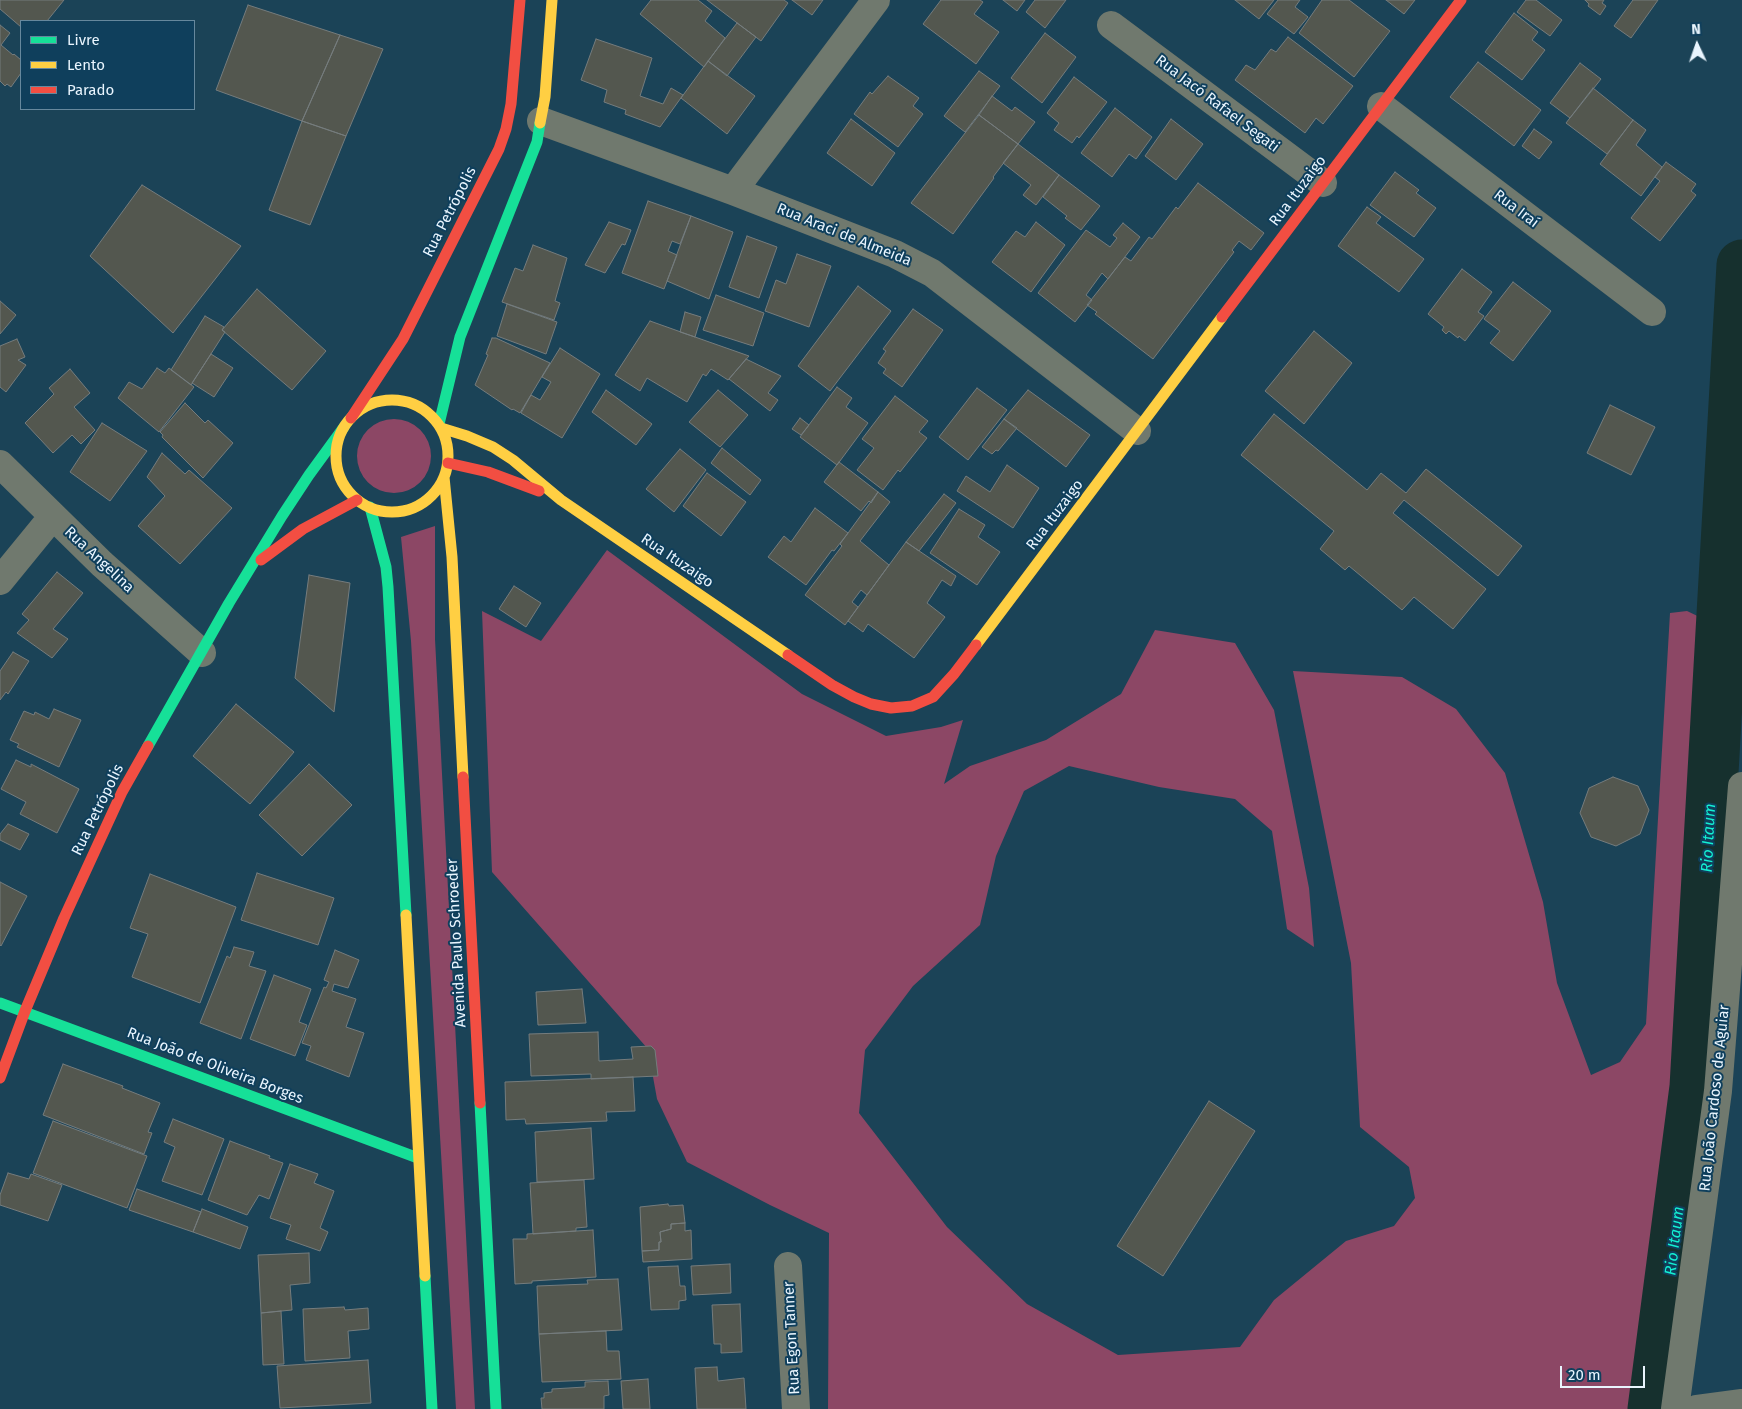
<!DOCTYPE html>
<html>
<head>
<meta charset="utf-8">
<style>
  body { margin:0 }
  #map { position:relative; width:1742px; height:1409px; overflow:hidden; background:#1b4357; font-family:"Fira Sans",sans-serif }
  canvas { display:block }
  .legend { position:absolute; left:20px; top:20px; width:175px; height:90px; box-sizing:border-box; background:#0f3f5c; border:1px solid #66889d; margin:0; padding:6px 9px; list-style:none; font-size:15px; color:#e9f5fe }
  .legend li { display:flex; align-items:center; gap:10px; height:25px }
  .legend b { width:25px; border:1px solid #66889d }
  .north { position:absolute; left:1672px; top:20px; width:50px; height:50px; -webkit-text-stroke:4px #0f3f5c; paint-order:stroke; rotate:357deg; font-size:14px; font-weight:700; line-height:20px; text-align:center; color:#e9f5fe }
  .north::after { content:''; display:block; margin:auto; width:18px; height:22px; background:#e9f5fe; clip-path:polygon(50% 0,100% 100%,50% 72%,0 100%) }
  .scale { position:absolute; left:1560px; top:1366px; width:85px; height:22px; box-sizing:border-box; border:2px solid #e9f5fe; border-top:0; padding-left:6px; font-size:15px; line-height:18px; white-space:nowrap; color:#e9f5fe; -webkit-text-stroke:4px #0f3f5c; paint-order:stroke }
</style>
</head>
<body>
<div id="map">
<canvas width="1742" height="1409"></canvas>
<ul class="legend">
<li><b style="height:6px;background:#16e098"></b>Livre</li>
<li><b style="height:6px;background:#ffcf43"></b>Lento</li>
<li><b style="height:6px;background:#f24e42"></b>Parado</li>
</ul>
<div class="north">N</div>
<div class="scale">20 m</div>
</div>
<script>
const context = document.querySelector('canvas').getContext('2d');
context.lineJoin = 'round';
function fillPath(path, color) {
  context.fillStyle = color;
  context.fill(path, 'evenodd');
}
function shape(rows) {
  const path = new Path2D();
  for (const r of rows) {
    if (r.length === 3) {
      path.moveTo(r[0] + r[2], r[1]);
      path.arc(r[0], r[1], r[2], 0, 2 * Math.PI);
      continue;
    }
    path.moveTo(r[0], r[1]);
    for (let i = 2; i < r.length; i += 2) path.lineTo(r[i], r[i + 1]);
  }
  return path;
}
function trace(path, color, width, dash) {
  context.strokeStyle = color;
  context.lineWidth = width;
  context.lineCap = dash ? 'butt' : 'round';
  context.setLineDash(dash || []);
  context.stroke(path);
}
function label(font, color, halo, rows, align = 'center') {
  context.font = font + ' "Fira Sans",sans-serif';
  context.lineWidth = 4;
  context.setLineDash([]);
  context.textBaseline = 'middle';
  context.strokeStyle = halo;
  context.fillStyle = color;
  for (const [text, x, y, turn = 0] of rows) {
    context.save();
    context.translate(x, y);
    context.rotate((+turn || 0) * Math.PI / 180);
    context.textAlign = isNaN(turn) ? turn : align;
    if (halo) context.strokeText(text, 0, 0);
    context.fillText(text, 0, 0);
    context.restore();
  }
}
fillPath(shape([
  [394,456,37],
  [435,526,435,639,475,1409,456,1409,411,641,401,537],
  [607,550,802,694,886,736,941,727,963,720,944,784,970,766,1046,740,1121,694,1155,630,1235,643,1274,710,1309,888,1314,947,1287,929,1272,831,1235,799,1159,787,1069,766,1024,791,996,856,980,925,913,986,865,1050,859,1113,947,1227,1027,1304,1118,1355,1240,1347,1274,1300,1346,1241,1394,1226,1415,1198,1409,1167,1360,1127,1351,963,1293,671,1402,677,1456,709,1505,773,1543,902,1557,983,1591,1075,1620,1062,1646,1024,1670,613,1687,611,1708,621,1695,918,1685,1085,1645,1375,1639,1409,828,1409,829,1233,770,1205,687,1162,657,1099,648,1049,492,872,482,611,541,641]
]), '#8c4765');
trace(shape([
  [1653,1409,1695,1087,1742,265]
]), '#16302e', 51);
const building = shape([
  [0,0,64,0,47,21,21,21,21,27,0,9,0,0],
  [651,0,698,0,712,11,705,21,725,38,704,67,640,14,651,0],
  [707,0,784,0,788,3,761,41,707,0],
  [792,0,823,0,812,15,792,0],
  [941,0,980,0,983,2,974,14,999,32,976,64,923,24,941,0],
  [1003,0,1025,0,1017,11,1003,0],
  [1035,0,1066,0,1045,28,1026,12,1035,0],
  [1235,0,1274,0,1259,19,1235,0],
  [1278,0,1300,0,1295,7,1308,17,1294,34,1267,14,1278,0],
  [1322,0,1349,0,1390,31,1354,77,1299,33,1322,0],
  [1386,0,1415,0,1404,14,1386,0],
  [1526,0,1536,0,1562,20,1550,36,1517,12,1526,0],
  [1585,0,1604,0,1602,3,1606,6,1600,15,1588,6,1589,4,1585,0],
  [1633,0,1658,0,1631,38,1614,26,1633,0],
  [248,5,340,35,302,121,216,90,248,5],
  [1514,13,1538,32,1532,40,1545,50,1522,80,1485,52,1514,13],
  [737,23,756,37,727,76,708,61,737,23],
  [0,25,10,33,1,45,13,55,14,54,21,60,21,73,11,87,7,84,5,86,0,81,0,25],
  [1045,33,1076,57,1042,103,1011,78,1045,33],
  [340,35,383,49,346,136,302,121,340,35],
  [1288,37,1353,86,1323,124,1316,118,1305,133,1235,80,1246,65,1255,70,1271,49,1276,52,1288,37],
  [596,39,652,58,640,96,663,104,671,88,683,95,660,127,625,114,626,110,604,102,607,90,581,80,596,39],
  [708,61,755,96,727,134,681,98,708,61],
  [1478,62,1541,110,1514,146,1450,97,1478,62],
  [1580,63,1601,79,1570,118,1550,103,1580,63],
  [979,71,1000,86,965,132,944,116,979,71],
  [888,76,919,98,913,106,923,114,898,147,854,114,870,92,872,94,888,76],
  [1074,77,1107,102,1079,138,1077,136,1072,143,1054,130,1059,123,1047,113,1074,77],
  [1593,88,1633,120,1607,154,1566,123,1593,88],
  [992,96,1012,111,1015,107,1035,122,1018,144,979,115,992,96],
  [1115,108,1152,137,1136,159,1129,154,1112,177,1081,153,1115,108],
  [979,115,1018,144,993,177,994,178,953,234,911,203,979,115],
  [851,119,895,153,872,186,827,153,851,119],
  [1171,119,1203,144,1176,180,1145,156,1171,119],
  [1633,120,1646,130,1636,145,1662,167,1641,196,1600,164,1633,120],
  [302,121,346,136,310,225,269,210,302,121],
  [1534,129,1552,142,1539,159,1522,146,1534,129],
  [1018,144,1059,175,1036,205,1023,195,1031,185,1003,163,1018,144],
  [1666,162,1696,184,1691,191,1696,195,1660,241,1631,218,1660,181,1655,177,1666,162],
  [1395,172,1419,190,1416,193,1436,208,1414,237,1370,205,1395,172],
  [1059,175,1100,206,1081,230,1065,218,1067,216,1043,197,1059,175],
  [1198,183,1264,233,1251,250,1239,241,1232,250,1234,252,1153,359,1095,314,1097,312,1087,305,1125,257,1131,261,1149,237,1152,239,1176,207,1178,209,1198,183],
  [142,185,241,246,173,333,90,256,142,185],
  [648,201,691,216,680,244,672,241,668,251,677,255,664,289,622,273,648,201],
  [1367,207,1381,217,1376,223,1424,259,1399,292,1338,246,1367,207],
  [691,216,733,232,709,299,667,281,691,216],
  [609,222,631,230,625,245,622,244,605,273,585,265,609,222],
  [1036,222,1065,245,1031,292,992,262,1016,231,1025,237,1036,222],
  [1123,223,1140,237,1108,279,1102,273,1086,295,1092,300,1075,322,1038,293,1086,230,1110,247,1117,238,1113,235,1123,223],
  [747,236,777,247,759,298,729,287,747,236],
  [533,245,567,258,555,301,560,303,554,320,502,302,515,268,523,271,533,245],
  [797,254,831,266,809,327,765,311,776,280,786,284,797,254],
  [1462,269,1492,292,1478,312,1484,316,1465,341,1459,336,1458,338,1449,331,1446,334,1442,330,1444,327,1428,314,1462,269],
  [1513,282,1551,311,1513,361,1490,343,1500,331,1484,319,1513,282],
  [858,286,891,311,830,391,798,366,858,286],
  [257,289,326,351,292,390,222,330,257,289],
  [716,295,764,313,753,346,703,330,716,295],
  [0,301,16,315,0,334,0,301],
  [507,304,557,322,546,354,497,336,507,304],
  [913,309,943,330,902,387,883,373,886,369,878,363,886,351,883,349,913,309],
  [685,312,701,317,695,337,680,332,685,312],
  [205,316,224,327,222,330,225,332,191,385,171,370,205,316],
  [650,321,695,337,749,356,728,380,711,369,706,376,703,374,687,402,647,378,640,391,615,375,650,321],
  [1314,331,1352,363,1304,424,1265,391,1314,331],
  [492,338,496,338,550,363,520,413,513,409,512,410,475,385,488,355,486,354,492,338],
  [17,339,25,357,18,360,26,365,6,392,0,387,0,346,17,339],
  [560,348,600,374,562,438,521,413,531,395,540,400,551,382,542,377,560,348],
  [211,354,233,368,214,397,192,383,211,354],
  [746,359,781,376,768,393,778,400,770,411,729,379,746,359],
  [157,368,165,373,169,368,194,387,159,432,118,398,129,382,142,389,157,368],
  [70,369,90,393,74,407,95,430,81,444,72,435,53,453,25,423,54,394,49,388,70,369],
  [837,387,852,398,846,407,868,423,837,465,800,437,837,387],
  [977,388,1007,410,968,460,939,437,977,388],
  [606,390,652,424,636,445,592,412,606,390],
  [718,390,748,415,720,447,689,422,718,390],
  [1028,390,1090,435,1066,467,1004,419,1028,390],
  [895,396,928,421,919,432,927,438,900,472,898,470,883,490,857,470,874,448,862,439,895,396],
  [185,403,205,423,208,420,233,443,203,478,162,437,163,435,160,432,185,403],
  [1610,405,1655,427,1631,475,1587,453,1610,405],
  [1274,414,1367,490,1381,473,1406,493,1426,469,1522,546,1498,576,1404,500,1393,513,1486,589,1453,629,1414,597,1402,610,1349,566,1345,570,1320,549,1334,531,1241,455,1274,414],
  [800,418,809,425,801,435,792,429,800,418],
  [1004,419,1017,428,998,451,996,450,992,454,982,447,1004,419],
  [102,423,147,451,110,501,70,472,102,423],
  [722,448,761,480,750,495,711,463,722,448],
  [680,449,706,470,674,512,646,489,680,449],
  [162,453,185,474,189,470,232,508,180,564,138,526,165,496,147,477,162,453],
  [839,462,878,492,871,503,869,501,861,511,824,482,839,462],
  [1007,465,1039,488,1013,528,957,491,966,476,990,492,1007,465],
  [707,473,746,502,721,536,683,506,707,473],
  [878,492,890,502,860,541,889,565,867,595,861,590,852,602,858,607,845,625,805,595,842,546,840,544,878,492],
  [944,494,956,503,919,551,906,542,944,494],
  [815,508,848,533,834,551,832,550,806,585,768,557,784,536,791,542,815,508],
  [959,509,985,525,978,537,1000,552,977,585,930,553,959,509],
  [906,542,956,576,951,586,942,580,927,603,945,617,914,658,868,624,863,632,848,621,906,542],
  [57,572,83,593,53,629,68,639,52,658,17,633,29,620,22,614,57,572],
  [309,575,350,583,334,712,295,678,309,575],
  [514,586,541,603,526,627,499,609,514,586],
  [13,652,29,661,8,694,6,692,0,700,0,671,13,652],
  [236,704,294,752,250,804,193,756,236,704],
  [54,709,81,720,59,767,17,747,19,744,10,740,24,711,34,715,35,712,49,719,54,709],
  [16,760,31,767,31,764,79,789,57,833,20,814,26,802,1,789,16,760],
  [309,764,352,805,302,856,259,815,309,764],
  [1613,777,1638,786,1649,810,1640,834,1616,846,1591,837,1580,813,1589,788,1613,777],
  [8,824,29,834,20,850,0,840,0,834,8,824],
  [257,873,334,898,318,945,241,920,257,873],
  [150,874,236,907,200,1003,132,977,148,934,130,928,150,874],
  [0,882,27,896,1,946,0,945,0,882],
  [234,947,254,952,249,966,266,971,241,1039,200,1023,227,956,230,958,234,947],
  [335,950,359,960,348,988,334,984,332,991,356,999,346,1027,364,1033,349,1077,306,1060,311,1046,302,1043,324,987,326,988,329,982,324,980,335,950],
  [274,975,311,989,299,1022,307,1025,295,1056,250,1039,274,975],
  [582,989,586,1023,538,1025,536,992,582,989],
  [598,1032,599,1061,633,1059,631,1047,651,1046,655,1050,658,1076,591,1079,591,1074,531,1076,529,1034,598,1032],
  [63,1064,123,1086,122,1088,160,1103,148,1132,152,1133,144,1154,43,1115,63,1064],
  [633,1077,635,1111,606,1112,607,1121,526,1124,525,1119,506,1120,505,1082,633,1077],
  [1209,1101,1255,1131,1163,1276,1117,1246,1209,1101],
  [173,1119,224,1139,202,1195,162,1181,175,1147,164,1142,173,1119],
  [53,1121,147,1156,127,1208,33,1173,53,1121],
  [591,1128,594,1179,537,1182,535,1132,591,1128],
  [230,1141,270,1156,269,1158,283,1163,269,1199,259,1195,247,1215,208,1200,230,1141],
  [290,1164,318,1174,314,1183,334,1191,320,1228,328,1232,320,1251,286,1239,291,1225,270,1218,290,1164],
  [8,1173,29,1179,31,1174,62,1185,48,1221,0,1205,0,1195,8,1173],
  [584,1180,587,1227,576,1228,576,1231,533,1234,530,1183,584,1180],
  [137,1189,201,1212,193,1232,129,1210,137,1189],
  [668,1204,669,1206,683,1205,685,1223,671,1224,671,1229,660,1232,661,1242,659,1242,659,1250,642,1251,640,1207,668,1204],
  [202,1209,248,1227,240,1249,193,1232,202,1209],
  [685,1223,685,1231,691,1230,692,1259,643,1262,642,1251,659,1250,659,1242,661,1242,660,1232,671,1229,671,1224,685,1223],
  [593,1230,596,1277,532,1281,532,1283,515,1284,513,1239,527,1239,527,1234,593,1230],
  [309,1253,310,1283,290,1285,292,1310,261,1313,258,1255,309,1253],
  [730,1264,731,1293,693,1295,691,1266,730,1264],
  [678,1266,680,1286,685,1286,686,1300,679,1301,679,1309,651,1310,648,1267,678,1266],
  [618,1279,622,1330,539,1334,537,1286,588,1284,587,1280,618,1279],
  [740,1304,742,1352,721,1353,721,1344,714,1344,712,1305,740,1304],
  [344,1307,345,1310,368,1308,369,1329,348,1331,350,1358,305,1361,303,1309,344,1307],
  [281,1311,284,1364,263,1365,261,1313,281,1311],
  [606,1331,607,1351,619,1351,621,1379,542,1382,539,1334,606,1331],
  [368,1360,371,1403,280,1408,277,1366,368,1360],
  [717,1367,718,1381,744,1378,746,1409,697,1409,695,1368,717,1367],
  [648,1379,650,1409,623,1409,621,1381,648,1379],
  [608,1381,609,1395,604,1396,604,1409,542,1409,541,1398,544,1398,544,1393,552,1392,552,1389,585,1387,585,1382,608,1381]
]);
fillPath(building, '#53574f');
trace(building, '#757c7d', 1);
trace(shape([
  [1111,25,1323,183],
  [1381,106,1652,312],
  [541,121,733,191,895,254,932,273,1137,431],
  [733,191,876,0],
  [0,464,102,564,202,653],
  [0,581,53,516],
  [788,1266,796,1409],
  [1675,1409,1718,1091,1742,786],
  [1697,1409,1742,1403]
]), '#70796e', 28);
trace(shape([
  [439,424,460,337,537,142,540,123],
  [370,507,386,567,388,587,406,915],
  [148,746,229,603,282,516,309,475,344,427],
  [0,1003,418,1158],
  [480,1103,496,1409],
  [425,1276,432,1409]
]), '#16e098', 11);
trace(shape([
  [540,123,545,97,552,0],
  [392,456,56],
  [441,428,467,436,493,447,513,460,561,500,788,655],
  [444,477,452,557,463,777],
  [976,645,1222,317],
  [406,915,425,1276]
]), '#ffcf43', 11);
trace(shape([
  [1222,317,1461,0],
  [351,418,403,339,499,149,506,129,511,104,520,0],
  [448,463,488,472,539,491],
  [261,560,303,529,357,500],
  [788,655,832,685,854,697,871,704,891,708,912,706,933,697,954,674,976,645],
  [463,777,480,1103],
  [0,1078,25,1011,64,918,122,792,148,746]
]), '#f24e42', 11);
label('15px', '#e9f5fe', '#0f3f5c', [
  ["Rua Jacó Rafael Segati",1217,104,37],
  ["Rua Ituzaigo",1298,191,-53],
  ["Rua Iraí",1516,209,37],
  ["Rua Petrópolis",450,212,-63],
  ["Rua Araci de Almeida",844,235,22],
  ["Rua Ituzaigo",1055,515,-53],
  ["Rua Angelina",99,560,43],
  ["Rua Ituzaigo",677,561,34],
  ["Rua Petrópolis",98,810,-64],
  ["Avenida Paulo Schroeder",457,943,-93],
  ["Rua João de Oliveira Borges",215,1066,21],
  ["Rua João Cardoso de Aguiar",1715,1098,-84],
  ["Rua Egon Tanner",792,1338,-93]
]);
label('italic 16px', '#13f0d3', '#0f3f5c', [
  ["Rio Itaum",1709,838,-87],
  ["Rio Itaum",1675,1241,-83]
]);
</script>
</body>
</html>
